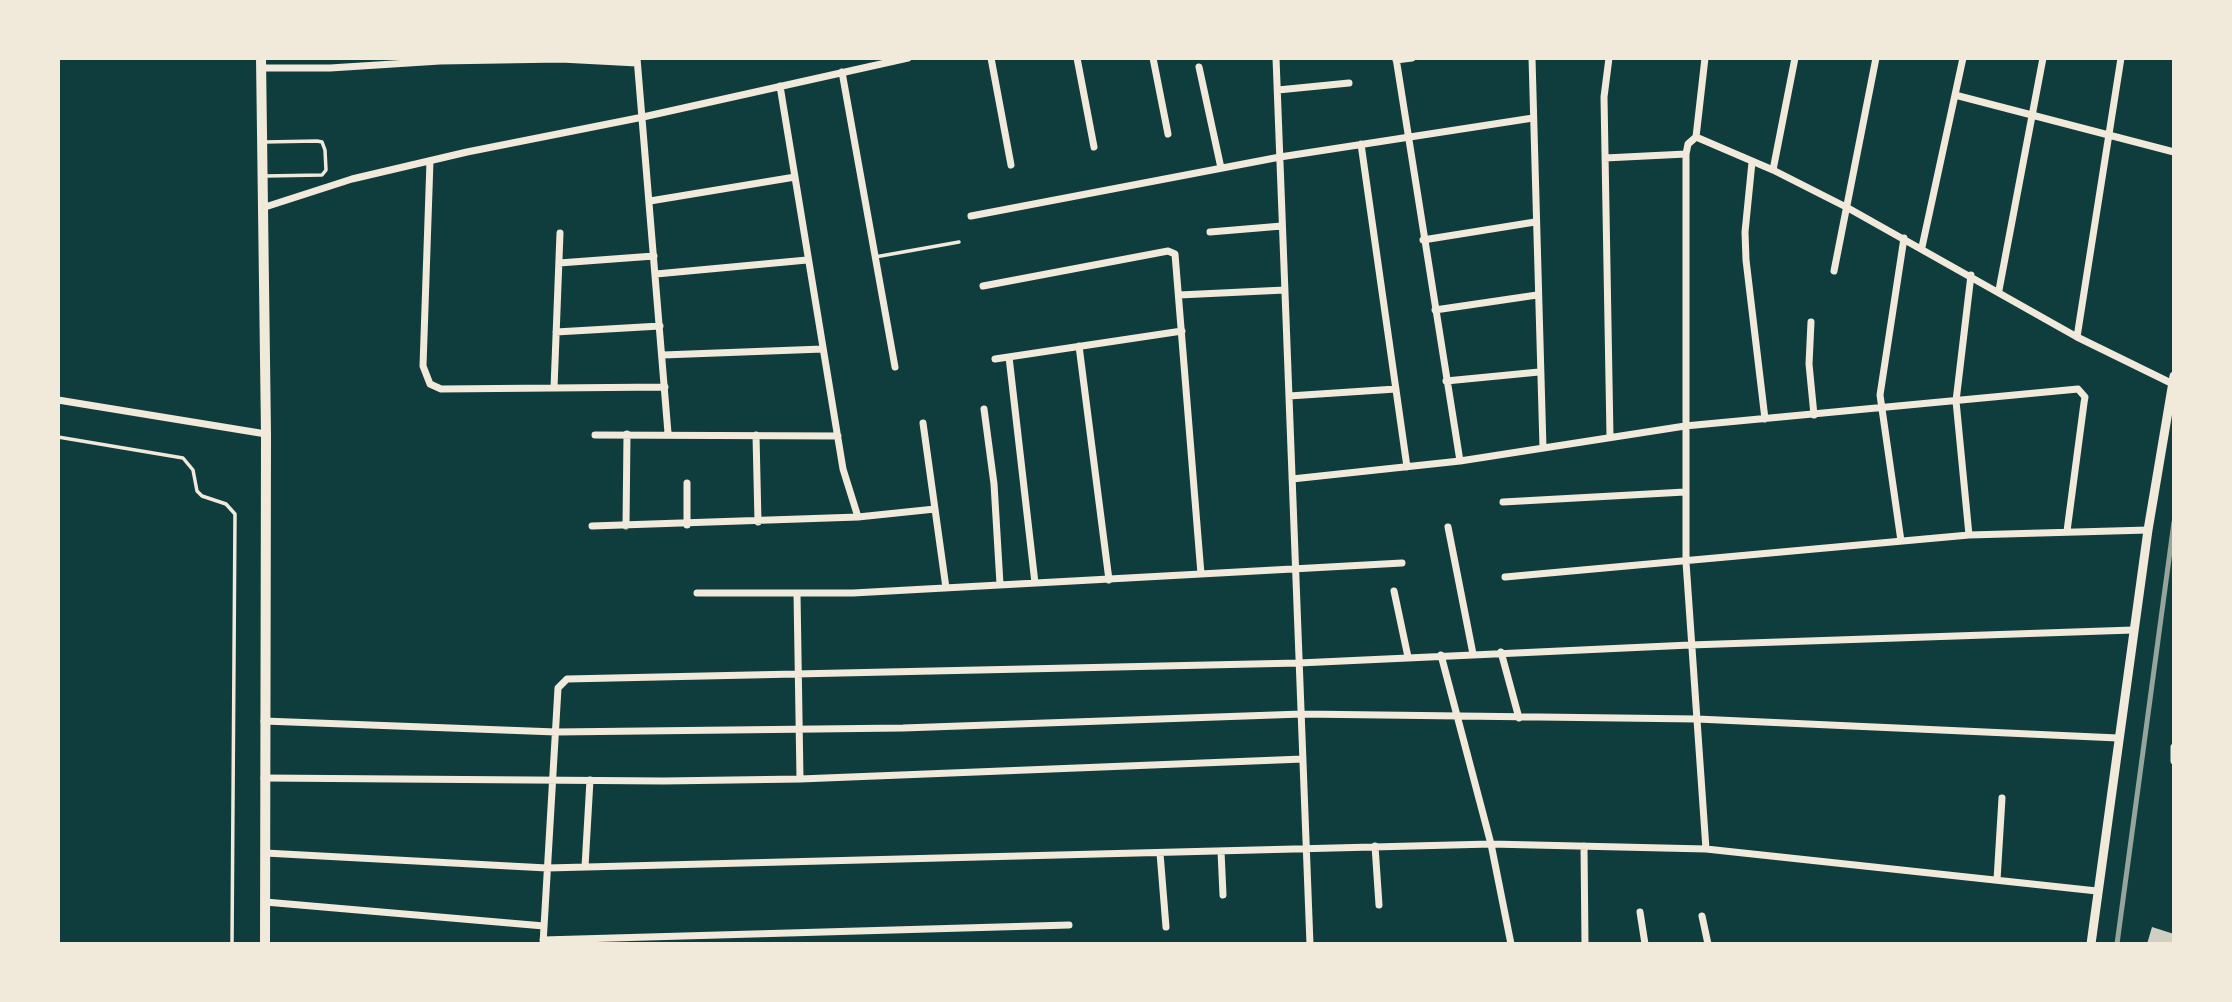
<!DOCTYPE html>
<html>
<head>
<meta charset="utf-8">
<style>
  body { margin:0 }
  #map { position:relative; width:2232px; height:1002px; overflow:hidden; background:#0f3d3e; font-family:"Asap Condensed",sans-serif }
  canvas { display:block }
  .frame { position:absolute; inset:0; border:60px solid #f1e9da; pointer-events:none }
</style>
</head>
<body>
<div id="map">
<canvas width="2232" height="1002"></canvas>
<div class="frame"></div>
</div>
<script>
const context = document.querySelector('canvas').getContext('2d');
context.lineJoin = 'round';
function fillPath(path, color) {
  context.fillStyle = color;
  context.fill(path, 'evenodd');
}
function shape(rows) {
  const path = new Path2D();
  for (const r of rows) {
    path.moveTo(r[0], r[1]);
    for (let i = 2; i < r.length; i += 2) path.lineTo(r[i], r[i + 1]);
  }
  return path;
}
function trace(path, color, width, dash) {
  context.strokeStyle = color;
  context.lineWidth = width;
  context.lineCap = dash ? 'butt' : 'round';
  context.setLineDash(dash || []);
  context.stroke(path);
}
fillPath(shape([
  [2152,927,2174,934,2174,944,2147,944]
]), '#cfcfc3');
trace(shape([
  [264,142,317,141,322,142,325,150,326,170,322,175,265,176],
  [875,257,959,242],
  [58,437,183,458,193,470,197,491,202,496,226,504,235,514,232,944]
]), '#f1e9da', 3.5);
trace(shape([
  [637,58,668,433],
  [991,58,1011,165],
  [1077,58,1094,147],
  [1153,58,1168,134],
  [1276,58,1310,944],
  [1396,58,1460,461],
  [1532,58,1543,448],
  [1609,58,1604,97,1610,437],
  [1396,60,1412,58],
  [1199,67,1221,168],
  [261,68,330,68,440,61,561,59,637,63],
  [842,72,895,367],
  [780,86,843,469,858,517],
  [1278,90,1349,83],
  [1955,95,2174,152],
  [1696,137,1688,144,1686,154,1686,562,1706,849],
  [1696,137,1773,170,1848,208,2077,337,2173,384],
  [1696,137,1705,58],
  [1361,144,1407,467],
  [1605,158,1686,154],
  [430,161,423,366,430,384,441,389,665,387],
  [1752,162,1745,232,1746,260,1765,419],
  [1773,170,1795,58],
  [650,201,795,177],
  [262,208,352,179,467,152,643,117,908,58],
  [971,216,1280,157,1533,118],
  [1210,232,1282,226],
  [1423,240,1535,222],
  [1922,247,1963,58],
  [559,263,654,256],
  [1834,271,1876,58],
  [656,274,807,260],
  [983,286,1168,251,1175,254,1201,574],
  [1999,290,2043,58],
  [1179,295,1285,290],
  [1435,310,1537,295],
  [1811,322,1809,364,1814,415],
  [556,332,660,326],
  [2077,337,2121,58],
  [1079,346,1109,580],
  [663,355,823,349],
  [1009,357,1035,583],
  [995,359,1182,331],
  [1446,381,1539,372],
  [554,388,560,233],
  [1289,396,1396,389],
  [58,400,266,434],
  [984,409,994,484,1000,584],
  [923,423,946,588],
  [595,435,838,436],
  [756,435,758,522],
  [1292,479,1460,461,1685,426,2078,389,2085,397,2084,403,2067,531],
  [1503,502,1685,492],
  [687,525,687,483],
  [592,526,858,517,935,509],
  [626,526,627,434],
  [1448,527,1473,654],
  [1969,535,1956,401,1971,275],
  [1901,541,1880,395,1904,238],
  [1505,577,1969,535,2148,530],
  [1394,591,1408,657],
  [697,593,853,593,1402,563],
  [797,593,800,779],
  [1501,652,1519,718],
  [1441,655,1491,844,1511,944],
  [264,721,556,732,903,728,1302,714,1697,719,2118,738],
  [2174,747,2174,761],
  [264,778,664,781,800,779,1303,759],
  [1375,846,1379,905],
  [1584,846,1585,944],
  [1221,851,1223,895],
  [265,853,547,868,1491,844,1706,849,2097,891],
  [1160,853,1166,927],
  [585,867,590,780],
  [1997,880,2002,798],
  [265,902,544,926],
  [1640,912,1645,944],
  [1702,916,1708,944],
  [543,940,1069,925],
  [543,944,558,688,567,679,1299,663,1690,645,2133,630]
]), '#f1e9da', 7);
trace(shape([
  [2091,944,2148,530,2174,376]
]), '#f1e9da', 9);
trace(shape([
  [261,58,266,434,265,944]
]), '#f1e9da', 10);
trace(shape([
  [2117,944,2174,522]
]), '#97a49c', 5);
</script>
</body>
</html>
